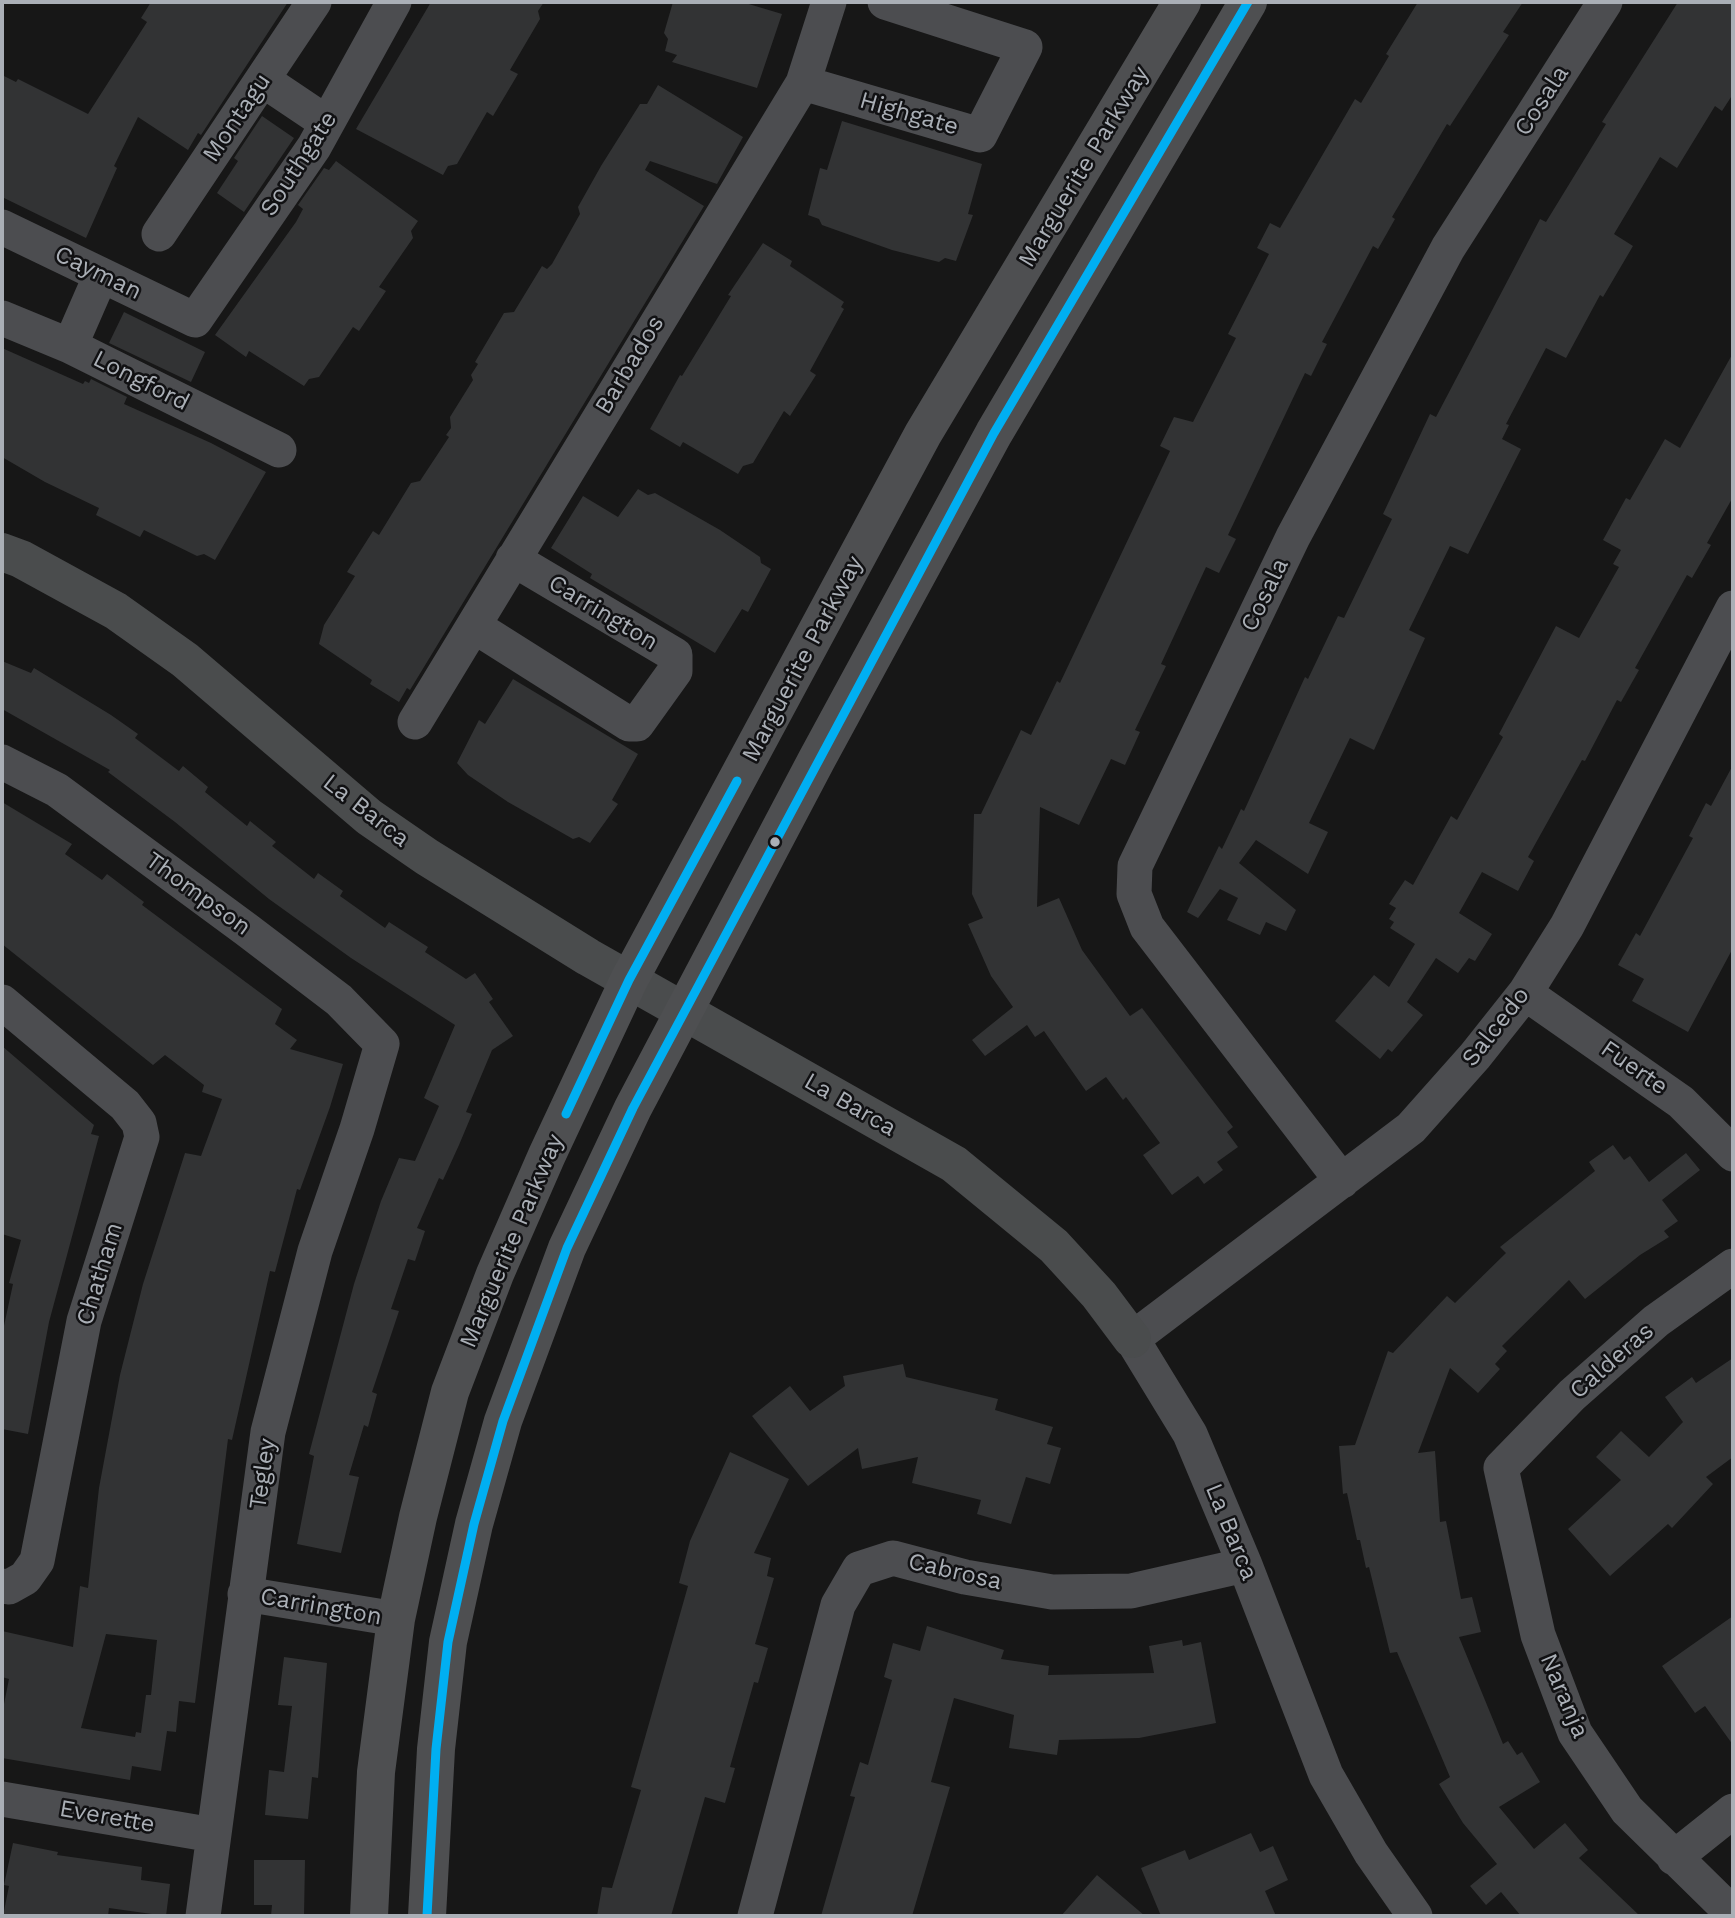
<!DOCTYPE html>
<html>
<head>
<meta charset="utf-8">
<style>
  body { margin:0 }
  #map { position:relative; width:1735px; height:1918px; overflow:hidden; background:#171717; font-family:"Work Sans",sans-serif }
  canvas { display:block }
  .frame { position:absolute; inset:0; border:4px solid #aaafb6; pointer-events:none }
</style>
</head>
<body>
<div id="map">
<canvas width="1735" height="1918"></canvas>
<div class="frame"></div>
</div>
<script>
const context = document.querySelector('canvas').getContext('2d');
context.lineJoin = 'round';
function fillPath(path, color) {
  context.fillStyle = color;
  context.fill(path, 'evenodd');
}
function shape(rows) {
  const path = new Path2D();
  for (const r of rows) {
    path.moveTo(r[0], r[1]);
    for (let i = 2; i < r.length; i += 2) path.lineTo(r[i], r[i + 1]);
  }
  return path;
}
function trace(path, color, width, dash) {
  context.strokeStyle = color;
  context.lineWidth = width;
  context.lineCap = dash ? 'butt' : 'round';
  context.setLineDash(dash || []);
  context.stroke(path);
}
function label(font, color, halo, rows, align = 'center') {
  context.font = font + ' "Work Sans",sans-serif';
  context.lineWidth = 5;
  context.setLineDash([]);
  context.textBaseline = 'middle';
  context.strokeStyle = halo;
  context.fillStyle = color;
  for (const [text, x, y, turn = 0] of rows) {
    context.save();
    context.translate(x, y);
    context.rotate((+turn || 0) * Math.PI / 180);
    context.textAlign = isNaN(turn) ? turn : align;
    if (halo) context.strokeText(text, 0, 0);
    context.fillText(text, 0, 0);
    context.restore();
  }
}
fillPath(shape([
  [151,2,288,2,201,135,198,133,188,150,138,117,114,166,117,168,86,238,2,197,2,75,16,82,18,79,88,114,147,22,141,18],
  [431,2,544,2,538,11,540,19,510,70,518,74,493,116,487,112,457,164,448,166,443,175,356,129],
  [673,2,742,2,782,14,757,88,672,62,677,55,665,51,668,39,664,33],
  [1418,2,1523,2,1503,32,1509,35,1450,126,1447,124,1392,217,1395,219,1378,249,1373,246,1322,342,1327,344,1311,376,1305,373,1228,535,1236,539,1219,573,1206,567,1161,664,1166,666,1135,730,1140,732,1125,765,1111,759,1079,825,1040,807,1037,907,1059,898,1082,950,1130,1016,1142,1008,1233,1127,1227,1132,1238,1147,1217,1162,1223,1170,1204,1184,1198,1176,1172,1195,1143,1155,1160,1143,1126,1097,1123,1100,1106,1077,1086,1091,1044,1031,1035,1037,1027,1025,985,1056,972,1040,1013,1007,991,976,968,924,983,918,972,894,974,814,981,814,1021,730,1031,735,1057,681,1060,683,1170,451,1160,446,1174,417,1193,422,1236,338,1228,334,1269,254,1257,248,1270,223,1280,228,1355,99,1361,103,1389,56,1386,54],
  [1678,2,1733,2,1733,94,1722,111,1715,106,1677,168,1660,157,1614,234,1633,246,1603,297,1600,295,1566,358,1546,348,1506,424,1509,425,1502,439,1521,449,1468,554,1450,546,1409,630,1425,638,1374,750,1350,738,1309,823,1328,832,1308,874,1256,840,1239,863,1296,910,1286,931,1266,922,1260,935,1227,920,1238,898,1220,889,1198,918,1187,912,1219,846,1222,849,1241,809,1244,811,1305,677,1308,679,1338,616,1344,618,1392,519,1383,514,1430,414,1436,417,1540,219,1546,222,1606,124,1602,122],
  [658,85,743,137,717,184,650,161,645,170,704,206,410,690,407,688,399,702,370,684,372,680,319,644,324,625,355,576,347,572,373,531,379,535,411,483,420,481,449,437,446,435,451,428,450,417,473,380,471,375,478,364,475,362,504,313,514,312,542,266,547,269,552,264,580,214,578,207,601,166,640,104,647,104],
  [262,116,294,138,244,212,217,193,238,161,234,158],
  [842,121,982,164,968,214,973,215,956,261,945,258,939,262,892,250,822,225,819,219,808,215,820,168,827,170],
  [336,161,418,221,411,231,413,238,379,287,386,291,359,331,353,327,319,377,309,379,304,386,249,351,246,357,215,335,296,222,303,209,298,205,324,168,329,170],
  [763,243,792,261,790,266,844,302,841,307,844,309,810,371,816,375,790,416,784,411,753,463,743,466,738,474,683,442,680,447,650,429,680,375,682,376,731,296,728,295],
  [124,312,205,352,191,382,109,343],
  [2,348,83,384,85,381,89,383,91,379,127,397,124,404,211,443,266,472,215,560,204,554,197,556,144,530,140,537,96,515,99,508,45,482,2,457],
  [1733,353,1733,497,1707,543,1711,545,1692,578,1687,575,1635,668,1639,670,1621,702,1617,700,1585,761,1582,760,1528,857,1534,861,1518,891,1482,872,1459,913,1492,934,1475,961,1469,958,1458,973,1436,958,1407,1002,1423,1015,1392,1052,1388,1049,1380,1059,1335,1021,1374,975,1389,987,1415,944,1390,928,1394,922,1389,919,1396,908,1389,904,1405,880,1413,885,1451,816,1457,820,1503,737,1499,734,1556,626,1579,638,1619,567,1613,564,1621,550,1603,540,1626,498,1630,500,1665,439,1680,448],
  [638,489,648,495,655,493,720,530,760,557,761,563,771,569,748,612,742,609,715,653,590,578,592,574,551,548,583,496,618,517],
  [2,661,31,673,34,668,111,715,138,734,135,738,179,771,183,766,208,787,205,792,247,826,250,821,276,842,272,846,314,879,318,873,343,891,340,896,385,928,389,922,428,947,425,952,466,979,475,973,493,999,489,1002,513,1036,492,1050,466,1112,472,1114,459,1145,443,1180,439,1178,417,1228,425,1231,415,1261,408,1259,391,1309,399,1311,372,1392,377,1394,368,1427,364,1425,349,1475,359,1477,341,1553,297,1544,314,1456,309,1454,354,1284,381,1201,399,1158,415,1161,439,1106,424,1098,455,1025,351,958,269,899,175,822,108,772,110,770,2,709],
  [513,679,638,754,612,800,618,804,590,843,579,837,573,839,508,802,468,775,457,763,479,720,485,724],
  [1733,765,1733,948,1688,1032,1632,1001,1644,979,1618,965,1636,933,1640,936,1693,838,1689,836,1706,803,1711,806],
  [2,802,72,844,65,854,102,880,107,874,144,902,142,905,282,1009,275,1024,297,1040,290,1049,343,1064,330,1107,300,1190,297,1189,275,1272,270,1271,232,1440,228,1439,195,1703,179,1701,176,1732,167,1731,161,1771,132,1766,130,1780,2,1758,2,1714,9,1679,2,1677,2,1631,73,1647,80,1586,88,1588,99,1488,120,1375,143,1284,185,1153,201,1156,222,1099,202,1092,204,1085,165,1055,153,1065,2,944],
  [106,1634,157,1640,151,1695,146,1695,141,1733,136,1732,135,1737,81,1728],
  [2,1046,94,1125,91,1134,99,1136,49,1322,28,1434,2,1429,2,1335,13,1284,9,1283,21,1240,2,1234],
  [1613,1145,1624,1160,1630,1156,1649,1182,1686,1153,1700,1170,1662,1200,1678,1221,1664,1231,1669,1237,1640,1255,1585,1299,1569,1280,1502,1346,1507,1351,1495,1364,1500,1369,1478,1393,1450,1368,1418,1453,1435,1451,1440,1522,1446,1521,1461,1599,1472,1597,1481,1632,1459,1637,1503,1744,1508,1741,1517,1755,1522,1752,1540,1782,1499,1807,1534,1849,1565,1823,1588,1850,1579,1858,1640,1916,1521,1916,1501,1892,1486,1905,1470,1886,1497,1864,1463,1823,1439,1784,1450,1777,1397,1652,1390,1653,1369,1567,1366,1568,1360,1540,1357,1540,1347,1493,1343,1494,1339,1446,1355,1445,1388,1351,1393,1353,1447,1296,1455,1303,1506,1253,1500,1247,1595,1171,1589,1162],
  [1733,1358,1733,1457,1706,1477,1713,1484,1672,1528,1668,1524,1610,1576,1568,1529,1621,1480,1596,1457,1621,1431,1649,1457,1683,1422,1665,1397,1692,1377,1696,1383],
  [903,1364,906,1377,998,1399,995,1410,1053,1427,1047,1444,1061,1448,1050,1484,1026,1477,1011,1524,977,1514,981,1500,912,1483,918,1457,862,1469,858,1448,808,1486,752,1416,790,1386,810,1411,845,1386,843,1376],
  [730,1452,789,1479,754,1553,771,1558,767,1576,774,1578,755,1644,768,1648,758,1683,754,1682,730,1767,735,1768,725,1803,705,1797,671,1916,597,1916,602,1887,612,1888,641,1790,631,1787,688,1586,679,1583,690,1541],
  [1733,1616,1733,1745,1705,1706,1695,1713,1662,1666],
  [927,1626,1004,1650,1001,1659,1049,1666,1048,1675,1154,1673,1149,1646,1182,1640,1183,1646,1201,1642,1216,1723,1139,1738,1059,1740,1057,1755,1009,1748,1014,1715,954,1698,931,1782,950,1787,912,1916,821,1916,855,1797,850,1796,860,1762,868,1765,892,1680,884,1677,893,1643,920,1651],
  [284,1657,327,1663,318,1778,312,1777,308,1819,265,1815,269,1770,284,1772,292,1706,278,1705],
  [1251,1833,1260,1852,1273,1846,1288,1880,1265,1891,1276,1916,1161,1916,1141,1868,1185,1850,1189,1860],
  [13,1843,58,1852,57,1855,142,1867,141,1880,170,1884,166,1916,109,1908,108,1916,3,1916,9,1886,4,1885],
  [254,1860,305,1860,304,1916,271,1916,272,1905,254,1905],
  [1097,1875,1145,1916,1061,1916]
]), '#323334');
trace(shape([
  [263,80,327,123],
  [803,83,980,135,1025,47,885,2],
  [2,227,195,320,314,147,394,2],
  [159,234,314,2],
  [2,318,70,346,279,450],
  [70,346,101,275],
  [474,626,629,724,637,724,675,671,675,655,513,559],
  [415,722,803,83,829,2],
  [2,762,57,790,247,930,339,1000,382,1044,357,1129,315,1251,268,1432,203,1916],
  [1525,993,1681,1102,1733,1154],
  [2,1002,125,1105,139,1123,142,1137,84,1321,37,1561,25,1578,9,1587,2,1586],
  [1342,1181,1147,927,1134,894,1135,866,1293,537,1448,248,1605,2],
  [1733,1266,1656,1321,1572,1395,1501,1468,1538,1635,1575,1733,1627,1810,1733,1914],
  [245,1594,396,1619],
  [2,1799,213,1835],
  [1674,1858,1733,1811],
  [755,1916,838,1605,859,1569,893,1558,965,1577,1052,1592,1131,1591,1245,1565],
  [1415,1916,1371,1853,1326,1775,1245,1565,1190,1434,1132,1339,1411,1128,1475,1056,1525,993,1567,926,1733,608]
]), '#4c4d50', 35);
trace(shape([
  [2,552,21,559,116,611,185,660,369,817,427,857,588,957,954,1164,1054,1246,1099,1295,1132,1339]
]), '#4a4c4d', 38);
trace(shape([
  [369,1916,376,1772,396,1619,418,1517,450,1392,495,1274,547,1155,629,980,923,434,1182,2],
  [427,1916,436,1749,448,1642,474,1524,503,1421,567,1248,633,1108,817,759,994,433,1248,2]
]), '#4e4f51', 38);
trace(shape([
  [566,1114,629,980,737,781],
  [427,1916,436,1749,448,1642,474,1524,503,1421,567,1248,633,1108,994,433,1248,2]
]), '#00aff2', 9);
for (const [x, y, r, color] of [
  [775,842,6,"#aaafb6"]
]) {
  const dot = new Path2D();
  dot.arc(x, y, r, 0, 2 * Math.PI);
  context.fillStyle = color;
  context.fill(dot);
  trace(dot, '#111113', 2.5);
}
label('24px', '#aaafb6', '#111113', [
  ["Cosala",1542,101,-57],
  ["Highgate",909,114,16],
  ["Montagu",237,118,-56],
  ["Southgate",299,164,-57],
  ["Marguerite Parkway",1084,167,-59],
  ["Cayman",98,273,26],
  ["Barbados",630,365,-59],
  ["Longford",141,381,27],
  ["Cosala",1265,595,-64],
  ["Carrington",603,613,31],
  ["Marguerite Parkway",803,659,-62],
  ["La Barca",366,811,38],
  ["Thompson",198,894,36],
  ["Salcedo",1496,1027,-52],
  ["Fuerte",1634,1068,35],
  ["La Barca",850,1105,30],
  ["Marguerite Parkway",512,1241,-67],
  ["Chatham",100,1274,-73],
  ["Calderas",1612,1361,-41],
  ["Tegley",263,1474,-82],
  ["La Barca",1231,1532,68],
  ["Cabrosa",955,1572,13],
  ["Carrington",321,1607,10],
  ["Naranja",1564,1696,67],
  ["Everette",107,1817,10]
]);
</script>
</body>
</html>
